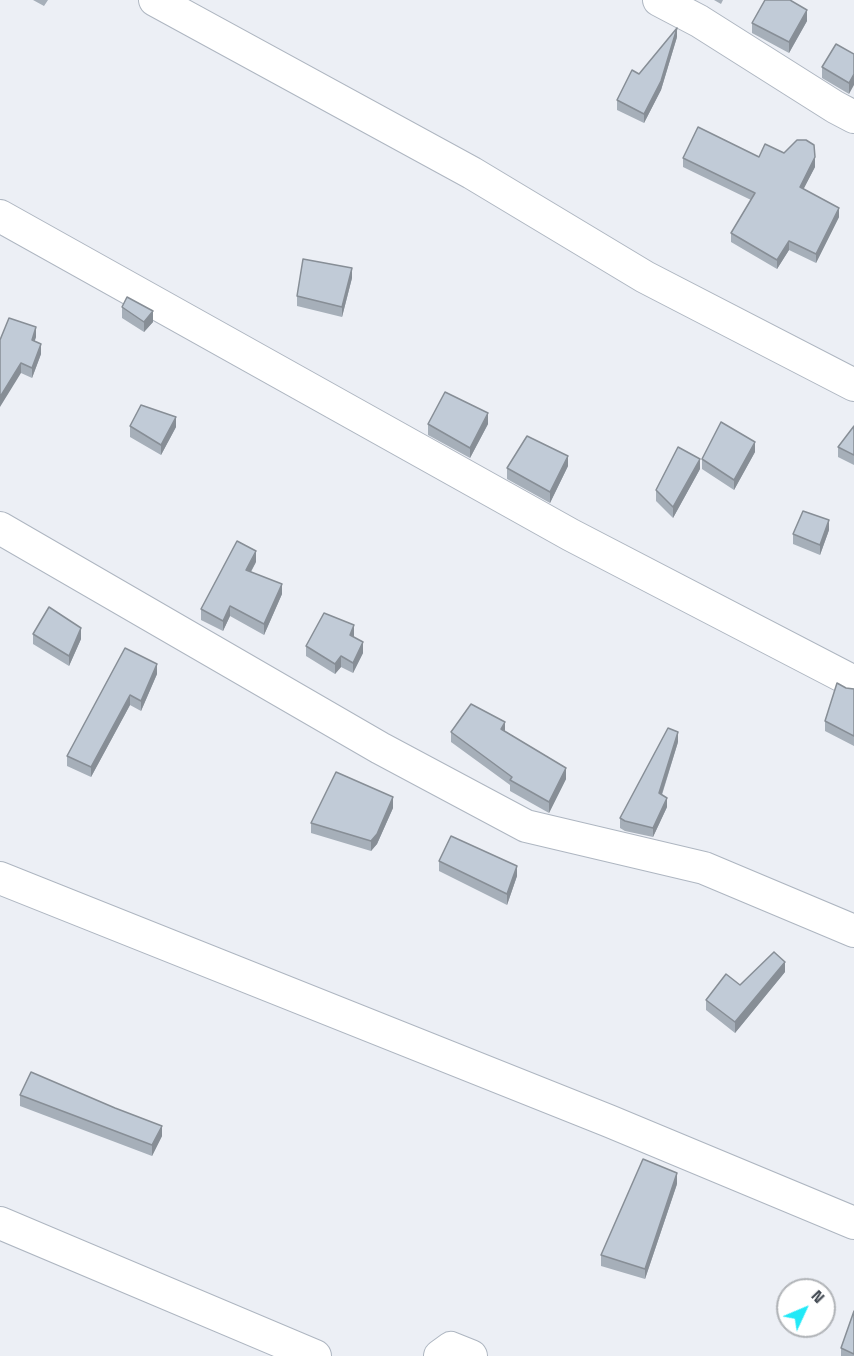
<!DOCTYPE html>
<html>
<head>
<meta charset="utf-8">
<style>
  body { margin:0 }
  #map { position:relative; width:854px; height:1356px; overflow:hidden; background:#eceff5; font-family:"Space Grotesk",sans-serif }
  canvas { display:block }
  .north { position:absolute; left:776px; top:1278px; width:60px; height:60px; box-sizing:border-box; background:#fff; border:2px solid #b0b3b7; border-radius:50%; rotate:46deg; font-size:16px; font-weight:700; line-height:24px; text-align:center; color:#39414a }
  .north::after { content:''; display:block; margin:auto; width:21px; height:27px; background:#21e9f7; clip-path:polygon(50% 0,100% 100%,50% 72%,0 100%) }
</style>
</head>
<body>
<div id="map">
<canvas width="854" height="1356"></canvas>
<div class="north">N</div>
</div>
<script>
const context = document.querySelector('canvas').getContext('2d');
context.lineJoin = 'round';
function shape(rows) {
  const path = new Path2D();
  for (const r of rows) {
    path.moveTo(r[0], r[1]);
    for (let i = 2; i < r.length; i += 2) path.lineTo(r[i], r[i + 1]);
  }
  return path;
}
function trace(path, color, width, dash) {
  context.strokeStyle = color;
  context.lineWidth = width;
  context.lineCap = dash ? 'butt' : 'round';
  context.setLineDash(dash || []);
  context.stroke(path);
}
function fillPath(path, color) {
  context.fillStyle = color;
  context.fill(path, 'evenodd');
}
const street = shape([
  [155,0,472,173,645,277,854,385],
  [659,0,699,21,835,107,854,117],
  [0,216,571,535,854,682],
  [0,528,380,748,526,826,704,868,854,931],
  [0,878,609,1121,854,1223],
  [0,1223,315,1356],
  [440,1356,451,1348,471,1356]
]);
trace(street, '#aeb6c1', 34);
trace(street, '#fff', 32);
fillPath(shape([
  [33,0,48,0,44,6],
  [714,0,723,0,721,4],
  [794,3,807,21,789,53,752,33,752,23],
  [677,37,661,90,644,123,617,110,617,100,639,74],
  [854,54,849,94,822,78,822,67],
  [759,157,815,167,803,189,839,217,816,263,789,250,777,269,731,242,731,233,751,200,683,167,683,158],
  [352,278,342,317,297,306,297,296],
  [122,307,153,322,144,332,122,318],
  [36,337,34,341,41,354,32,378,21,373,0,340],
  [428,424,488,424,470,458,428,435],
  [130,426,176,427,161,455,130,437],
  [854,426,854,465,838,457,838,447],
  [755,452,734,490,702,469,702,459],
  [568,466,550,503,507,479,507,468],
  [700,469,673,518,656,501,656,490],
  [829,530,820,555,793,544,793,534],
  [256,562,251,572,282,594,264,635,230,616,223,631,201,620,201,609],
  [33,634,81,639,69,666,33,644],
  [354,636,354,637,363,653,353,673,341,667,335,674,306,656,306,646],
  [125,648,157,674,141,711,130,705,91,777,67,766,67,756],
  [846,688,854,689,854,746,825,731,825,721],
  [505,731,566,779,549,813,510,791,510,785,451,742,451,732],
  [678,742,662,795,667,807,653,837,625,831,620,828,620,818],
  [393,808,377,844,371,851,311,833,311,823],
  [439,861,517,876,507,905,439,871],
  [785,972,735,1033,706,1010,706,1000,740,985],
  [20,1095,162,1136,152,1156,20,1106],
  [677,1184,645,1279,601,1266,601,1255],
  [854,1311,854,1356,841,1356,841,1348]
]), '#a6afb9');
fillPath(shape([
  [807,10,807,21,789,53,789,42],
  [677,28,677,37,661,90,644,123,644,114],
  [854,74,854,85,849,94,849,83],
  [815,157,815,167,800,196,800,187],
  [839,208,839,217,816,263,816,254],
  [789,241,789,250,777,269,777,260],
  [352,268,352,278,342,317,342,307],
  [153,311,153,322,144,332,144,322],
  [36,327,36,337,32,350,32,340],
  [41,344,41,354,32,378,32,368],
  [21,363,21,373,0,407,0,397],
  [488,413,488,424,470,458,470,448],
  [176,417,176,427,161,455,161,445],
  [755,442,755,452,734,490,734,480],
  [568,456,568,466,550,503,550,492],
  [700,459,700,469,673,518,673,507],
  [829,520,829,530,820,555,820,545],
  [256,551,256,562,246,580,246,570],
  [282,584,282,594,264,635,264,624],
  [230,606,230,616,223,631,223,621],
  [354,625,354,636,350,645,350,635],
  [81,628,81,639,69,666,69,656],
  [363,642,363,653,353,673,353,663],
  [341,656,341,667,335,674,335,664],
  [157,664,157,674,141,711,141,701],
  [130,695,130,705,91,777,91,767],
  [505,722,505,733,501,729],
  [678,732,678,742,659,803,659,793],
  [566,768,566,779,549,813,549,802],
  [393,797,393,808,377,844,371,851,371,841],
  [667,798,667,807,653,837,653,828],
  [517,866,517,876,507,905,507,894],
  [785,962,785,972,735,1033,735,1022],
  [162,1126,162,1136,152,1156,152,1145],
  [677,1173,677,1184,645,1279,645,1269]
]), '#878e96');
const building = shape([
  [765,0,790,0,807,10,789,42,752,23,765,0],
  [677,28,661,81,644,114,617,100,632,70,639,74,677,28],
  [836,44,854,54,854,74,849,83,822,67,836,44],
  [698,127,759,157,765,144,784,153,797,140,806,140,814,145,815,157,800,187,839,208,816,254,789,241,777,260,731,233,755,193,683,158,698,127],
  [303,259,352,268,342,307,297,296,303,259],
  [127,297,153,311,144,322,122,307,127,297],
  [9,318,36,327,32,340,41,344,32,368,21,363,0,397,0,340,9,318],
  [445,392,488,413,470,448,428,424,445,392],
  [141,405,176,417,161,445,130,426,141,405],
  [721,422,755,442,734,480,702,459,721,422],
  [854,426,854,455,838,447,854,426],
  [527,436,568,456,550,492,507,468,527,436],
  [678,447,700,459,673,507,656,490,678,447],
  [803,511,829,520,820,545,793,534,803,511],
  [237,541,256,551,246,570,282,584,264,624,230,606,223,621,201,609,237,541],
  [49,607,81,628,69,656,33,634,49,607],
  [324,613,354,625,350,635,363,642,353,663,341,656,335,664,306,646,324,613],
  [125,648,157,664,141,701,130,695,91,767,67,756,125,648],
  [837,683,846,688,854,689,854,736,825,721,837,683],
  [471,704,505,722,501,729,566,768,549,802,510,780,512,777,451,732,471,704],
  [668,728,678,732,659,793,667,798,653,828,625,821,620,818,668,728],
  [336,772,393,797,377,834,371,841,311,823,336,772],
  [451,836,517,866,507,894,439,861,451,836],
  [774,952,785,962,735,1022,706,1000,726,974,740,985,774,952],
  [31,1072,115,1108,162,1126,152,1145,20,1095,31,1072],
  [643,1159,677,1173,645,1269,601,1255,643,1159],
  [854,1311,854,1354,841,1348,854,1311]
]);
fillPath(building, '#c1cbd7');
trace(building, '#878e96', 1.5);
</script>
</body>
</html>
